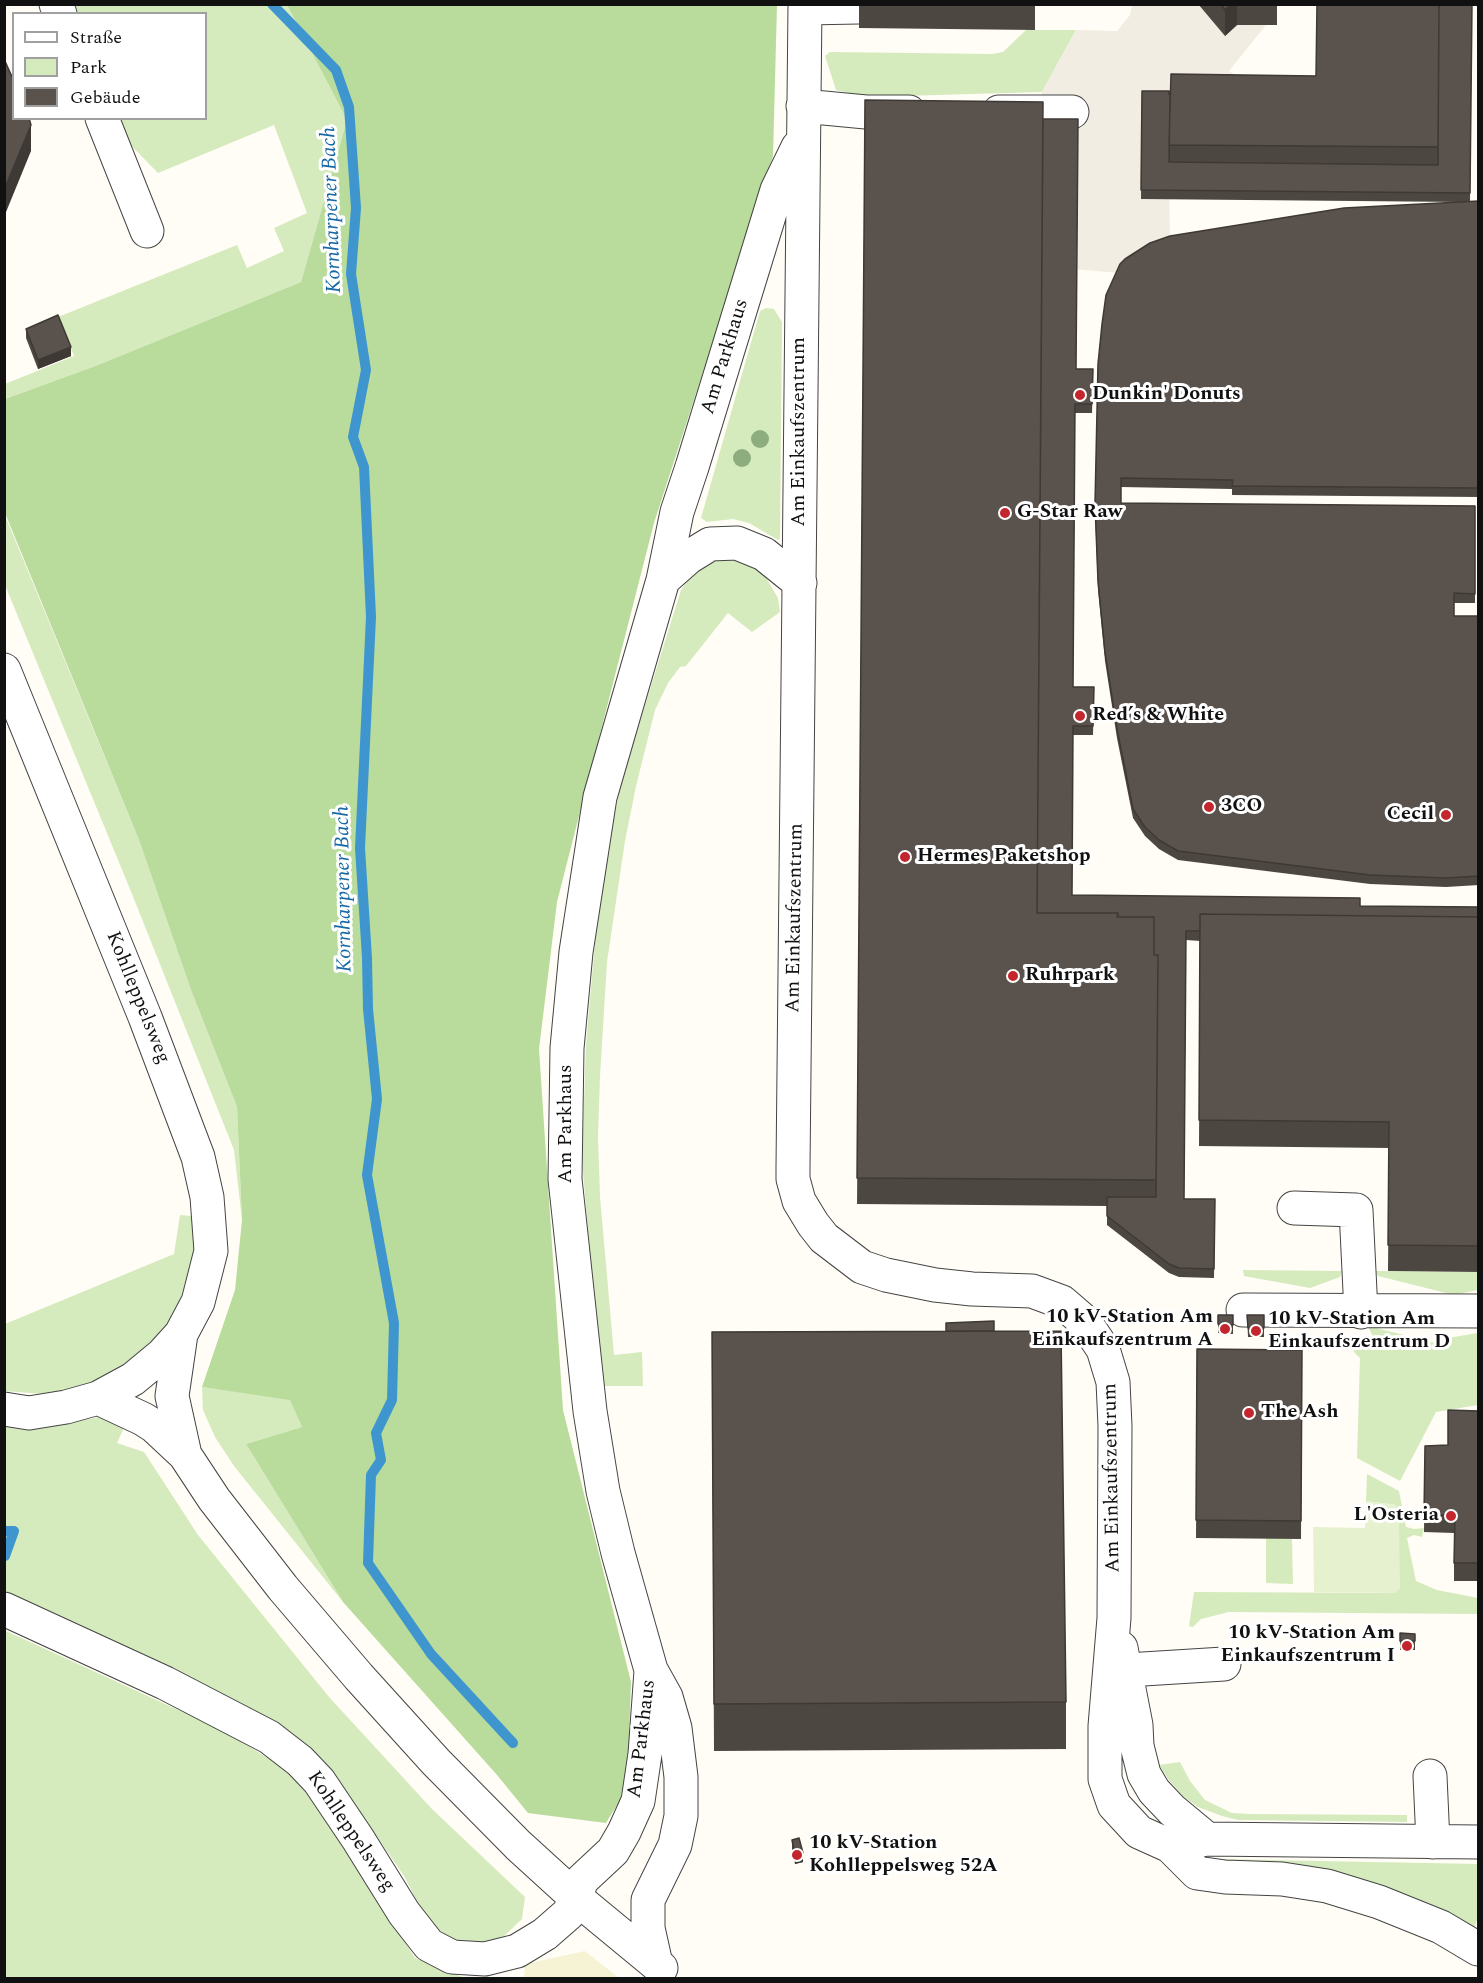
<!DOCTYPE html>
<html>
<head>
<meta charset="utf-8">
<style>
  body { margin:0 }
  #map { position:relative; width:1483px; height:1983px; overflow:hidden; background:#fffdf5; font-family:Spectral,serif }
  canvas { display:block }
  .frame { position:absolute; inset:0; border:6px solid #111; pointer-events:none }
  .legend { position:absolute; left:12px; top:12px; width:195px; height:108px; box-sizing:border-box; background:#fff; border:2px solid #a0a0a0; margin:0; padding:8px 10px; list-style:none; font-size:18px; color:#111 }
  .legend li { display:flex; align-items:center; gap:12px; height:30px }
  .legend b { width:30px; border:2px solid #a0a0a0 }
</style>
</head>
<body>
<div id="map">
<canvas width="1483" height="1983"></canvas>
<div class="frame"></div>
<ul class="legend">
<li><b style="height:8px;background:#fff"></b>Straße</li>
<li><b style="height:16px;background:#d5ebbd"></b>Park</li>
<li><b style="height:16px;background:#5a524d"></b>Gebäude</li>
</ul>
</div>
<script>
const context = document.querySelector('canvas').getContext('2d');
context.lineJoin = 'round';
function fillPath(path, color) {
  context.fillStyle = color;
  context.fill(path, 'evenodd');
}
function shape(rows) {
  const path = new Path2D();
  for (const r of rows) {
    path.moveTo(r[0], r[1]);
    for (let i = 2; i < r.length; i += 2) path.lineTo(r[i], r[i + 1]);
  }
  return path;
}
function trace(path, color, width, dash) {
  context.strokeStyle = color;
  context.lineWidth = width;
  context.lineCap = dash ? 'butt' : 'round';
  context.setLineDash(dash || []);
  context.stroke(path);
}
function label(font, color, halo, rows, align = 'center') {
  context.font = font + ' Spectral,serif';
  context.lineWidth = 6;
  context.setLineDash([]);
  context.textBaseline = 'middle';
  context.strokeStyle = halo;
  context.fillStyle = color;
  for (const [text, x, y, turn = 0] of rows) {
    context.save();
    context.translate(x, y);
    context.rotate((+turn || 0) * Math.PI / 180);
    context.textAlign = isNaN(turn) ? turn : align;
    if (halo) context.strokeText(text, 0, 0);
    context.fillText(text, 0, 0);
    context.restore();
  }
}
fillPath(shape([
  [585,1951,619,1978,524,1978,525,1964]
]), '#f6f3d4');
fillPath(shape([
  [67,5,287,5,347,120,301,282,98,365,5,399,5,384,74,356,58,317,237,245,247,268,284,251,274,228,307,213,274,125,158,173,115,129,111,119,206,118,206,14,70,13],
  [1026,30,1076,30,1042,92,866,97,836,90,825,56,830,52,992,54,1003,52],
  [766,308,774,309,782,322,780,539,778,540,749,523,733,519,707,522,701,518,760,311],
  [4,513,139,840,191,990,237,1107,242,1220,234,1150,132,894,5,585],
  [728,559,739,560,755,567,765,576,778,598,780,612,752,632,728,613,686,666,680,667,668,683,655,710,636,786,625,841,607,962,600,1076,598,1137,600,1197,614,1355,642,1352,643,1386,601,1386,582,1160,586,1044,597,920,612,826,622,779,681,590,691,575,714,560],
  [180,1215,191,1216,197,1230,192,1273,177,1313,142,1356,117,1374,55,1395,5,1391,5,1324,174,1254],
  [1243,1270,1342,1271,1340,1277,1310,1288,1244,1276],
  [1375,1271,1478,1272,1478,1290,1454,1295,1378,1276],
  [1368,1326,1444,1345,1448,1338,1478,1333,1478,1405,1436,1412,1400,1481,1357,1458,1360,1358,1353,1351,1374,1339],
  [202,1387,290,1399,302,1427,246,1444,343,1602,234,1466,215,1437,203,1410],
  [105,1416,126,1423,117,1443,144,1452,198,1535,329,1697,432,1809,525,1897,522,1919,504,1936,484,1942,458,1945,427,1920,404,1876,330,1768,273,1720,5,1592,4,1424,54,1425],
  [1367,1474,1399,1491,1406,1527,1414,1529,1424,1528,1422,1537,1414,1535,1407,1538,1416,1581,1437,1590,1478,1598,1478,1614,1229,1612,1201,1619,1193,1627,1189,1626,1194,1592,1394,1593,1399,1589,1399,1528,1396,1505,1366,1501],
  [1266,1538,1292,1539,1293,1584,1266,1583],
  [4,1630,224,1731,287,1770,314,1802,415,1958,465,1978,5,1978],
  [1180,1762,1190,1781,1205,1800,1232,1813,1249,1814,1407,1815,1407,1822,1238,1820,1222,1816,1198,1807,1184,1797,1168,1779,1159,1765],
  [1215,1859,1478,1864,1478,1917,1473,1931,1210,1861]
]), '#d5ebbd');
fillPath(shape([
  [287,5,777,5,773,156,654,523,557,902,539,1049,563,1410,631,1682,628,1769,620,1800,606,1823,528,1813,497,1775,343,1602,246,1444,302,1427,290,1400,202,1387,235,1290,242,1220,237,1107,191,990,139,840,5,513,5,399,98,365,301,282,347,120]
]), '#b9dc9c');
fillPath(shape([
  [1366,1501,1396,1505,1399,1528,1400,1589,1394,1593,1314,1592,1313,1527,1365,1528]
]), '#e6f2cf');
fillPath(shape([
  [1132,5,1198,5,1225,36,1237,25,1266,25,1229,71,1234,74,1233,101,1169,172,1170,245,1120,273,1060,268,1042,112,1042,92,1076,30,1117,31,1130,15]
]), '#f1ede2');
trace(shape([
  [272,4,336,70,349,107,356,208,351,274,366,370,353,437,364,467,371,617,360,848,367,958,368,1009,377,1099,367,1175,394,1323,392,1400,376,1433,381,1460,371,1475,368,1563,431,1654,513,1743],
  [4,1531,14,1531,5,1556]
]), '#3f96cf', 10);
const minor = shape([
  [56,4,60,14],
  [805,4,793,1166,793,1179,799,1201,813,1224,824,1238,862,1267,886,1275,935,1285,972,1289,1032,1291,1062,1302,1069,1308,1085,1322,1103,1349,1113,1382,1115,1426,1114,1618,1105,1726,1105,1779,1114,1805,1139,1832,1170,1846,1207,1839,1478,1842],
  [805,8,859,7],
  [803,106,866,112,909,112],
  [999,112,1072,112],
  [102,118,147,231],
  [663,580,689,557,710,544,737,543,764,554,800,583],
  [4,670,145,1017,198,1157,207,1197,211,1251,198,1302,181,1334,162,1355,133,1379,98,1398,66,1407,29,1413,4,1409],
  [1294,1208,1356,1210,1361,1312],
  [1243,1310,1478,1311],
  [181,1334,172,1396,185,1455],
  [98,1398,143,1419,154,1426,185,1455,214,1499,283,1588,359,1677,436,1762,518,1845,575,1897,661,1968],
  [4,1609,165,1683,269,1737,300,1761,319,1781,358,1839,404,1913,429,1945,452,1957,485,1959,517,1951,545,1934,569,1913,582,1880,613,1851,624,1832,638,1801,645,1754,651,1671],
  [1121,1648,1136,1725,1137,1746,1144,1774,1154,1791,1172,1810,1207,1839],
  [1127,1670,1224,1664],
  [1430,1776,1433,1842],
  [1170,1846,1197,1873,1225,1877,1282,1879,1327,1886,1379,1902,1441,1927,1478,1949],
  [656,1964,648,1928,648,1900,675,1845,681,1816,681,1777,675,1728,666,1697,651,1670,618,1553,603,1491,590,1411,565,1179,567,1048,576,952,600,797,663,580,677,512,692,467,777,190,798,147]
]);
trace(minor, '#444', 35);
trace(minor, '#fff', 33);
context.fillStyle = '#8dad7f';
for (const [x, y] of [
  [760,439],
  [742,458]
]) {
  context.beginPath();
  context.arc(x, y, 9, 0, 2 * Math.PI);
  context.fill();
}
fillPath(shape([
  [859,4,1035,4,1035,30,859,28],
  [1042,4,1113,4,1042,5],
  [1198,4,1277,4,1277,25,1237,25,1225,36],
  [1472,4,1470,201,1479,201,1479,497,1232,495,1232,489,1121,487,1121,503,1475,506,1475,603,1454,603,1454,616,1479,616,1479,885,1446,887,1370,884,1178,860,1159,849,1145,836,1133,818,1117,738,1105,661,1098,590,1095,513,1098,364,1462,202,1141,199,1142,91,1169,94,1316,76],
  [865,100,1043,119,1076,369,1093,378,1092,413,1075,413,1073,687,1094,687,1093,735,1073,735,1072,895,1360,906,1479,907,1479,1272,1388,1271,1389,1148,1199,1146,1200,941,1186,940,1184,1199,1215,1199,1214,1278,1179,1277,1169,1273,1107,1225,1107,1206,857,1204],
  [26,329,71,356,38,369,26,338],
  [1218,1315,1233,1315,1233,1334,1218,1333],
  [1247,1315,1264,1315,1264,1337,1248,1337],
  [994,1331,1066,1702,1066,1749,714,1751,712,1332],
  [1197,1349,1302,1350,1301,1539,1196,1538],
  [1479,1411,1479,1581,1454,1581,1454,1533,1424,1532,1425,1446,1448,1445],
  [1400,1633,1415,1634,1415,1650,1400,1650],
  [792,1840,803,1862,795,1864,792,1849]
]), '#4d4742');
fillPath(shape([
  [1231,4,1237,4,1237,25,1225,36,1225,10],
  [31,125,31,151,4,217,4,190],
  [71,347,71,356,38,369,38,360],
  [803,1853,803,1862,795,1864,795,1855]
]), '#3f3936');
const building = shape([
  [1221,4,1231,4,1225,10,1221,4],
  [1317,4,1439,4,1438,147,1169,145,1171,74,1316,76,1317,4],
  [1439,4,1472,4,1470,193,1141,190,1142,91,1169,91,1169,94,1170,94,1169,162,1438,165,1439,4],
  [4,59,14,81,14,118,29,118,31,125,4,190,4,59],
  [865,100,1043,102,1037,913,1118,913,1117,917,1154,917,1154,955,1158,955,1156,1180,857,1178,865,100],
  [1043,119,1078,119,1076,369,1093,369,1092,404,1075,404,1073,687,1094,687,1093,726,1073,726,1072,895,1360,898,1360,906,1479,907,1479,917,1200,914,1200,931,1186,931,1184,1199,1215,1199,1214,1269,1179,1268,1169,1264,1107,1216,1107,1197,1156,1197,1158,955,1154,955,1154,917,1118,917,1118,913,1037,913,1043,119],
  [1479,201,1479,488,1232,486,1233,480,1121,478,1121,503,1475,506,1475,594,1454,593,1454,616,1479,616,1479,876,1446,878,1370,875,1178,851,1159,840,1145,827,1133,809,1117,729,1105,652,1098,581,1095,504,1098,364,1102,324,1106,295,1120,264,1125,259,1150,243,1170,236,1344,208,1479,201],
  [58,315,71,347,38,360,26,329,58,315],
  [1200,914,1479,917,1479,1246,1388,1245,1389,1122,1199,1120,1200,914],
  [1218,1315,1233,1315,1233,1325,1218,1324,1218,1315],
  [1247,1315,1264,1315,1264,1328,1248,1328,1247,1315],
  [994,1321,994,1331,946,1331,946,1323,994,1321],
  [1061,1331,1066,1702,714,1704,712,1332,1061,1331],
  [1197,1349,1302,1350,1301,1521,1196,1520,1197,1349],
  [1448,1410,1479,1411,1479,1563,1454,1563,1455,1515,1424,1515,1425,1446,1448,1445,1448,1410],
  [1400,1633,1415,1634,1415,1641,1400,1641,1400,1633],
  [799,1838,803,1853,795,1855,792,1840,799,1838]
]);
fillPath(building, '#5a524d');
trace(building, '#3f3936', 1.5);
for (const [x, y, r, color] of [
  [1080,395,6,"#c4262e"],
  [1005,513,6,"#c4262e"],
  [1080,716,6,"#c4262e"],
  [1209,807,6,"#c4262e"],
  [1446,815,6,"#c4262e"],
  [905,857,6,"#c4262e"],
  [1013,976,6,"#c4262e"],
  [1225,1329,6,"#c4262e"],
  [1256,1331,6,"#c4262e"],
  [1249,1413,6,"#c4262e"],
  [1451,1516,6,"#c4262e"],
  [1407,1646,6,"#c4262e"],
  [797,1855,6,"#c4262e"]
]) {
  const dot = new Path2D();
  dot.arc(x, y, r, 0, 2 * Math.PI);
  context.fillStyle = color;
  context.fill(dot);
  trace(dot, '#fff', 2);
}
label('20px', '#111', '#fff', [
  ["Am Parkhaus",726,357,-73],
  ["Am Einkaufszentrum",800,432,-90],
  ["Am Einkaufszentrum",796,918,-89],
  ["Kohlleppelsweg",137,998,68],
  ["Am Parkhaus",567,1124,-90],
  ["Am Einkaufszentrum",1113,1478,-91],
  ["Am Parkhaus",643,1739,-83],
  ["Kohlleppelsweg",350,1832,56]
]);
label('bold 20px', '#111', '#fff', [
  ["Dunkin' Donuts",1092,395],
  ["G-Star Raw",1017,513],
  ["Red’s & White",1092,716],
  ["3CO",1221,807],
  ["Cecil",1434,815,"right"],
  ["Hermes Paketshop",917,857],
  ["Ruhrpark",1025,976],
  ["10 kV-Station Am",1213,1318,"right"],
  ["Einkaufszentrum A",1213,1341,"right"],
  ["10 kV-Station Am",1268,1320],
  ["Einkaufszentrum D",1268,1343],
  ["The Ash",1261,1413],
  ["L'Osteria",1439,1516,"right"],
  ["10 kV-Station Am",1395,1634,"right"],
  ["Einkaufszentrum I",1395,1657,"right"],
  ["10 kV-Station",809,1844],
  ["Kohlleppelsweg 52A",809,1867]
], 'left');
label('italic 21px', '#1768a6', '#fff', [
  ["Kornharpener Bach",333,210,-92],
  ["Kornharpener Bach",345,889,-91]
]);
</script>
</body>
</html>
